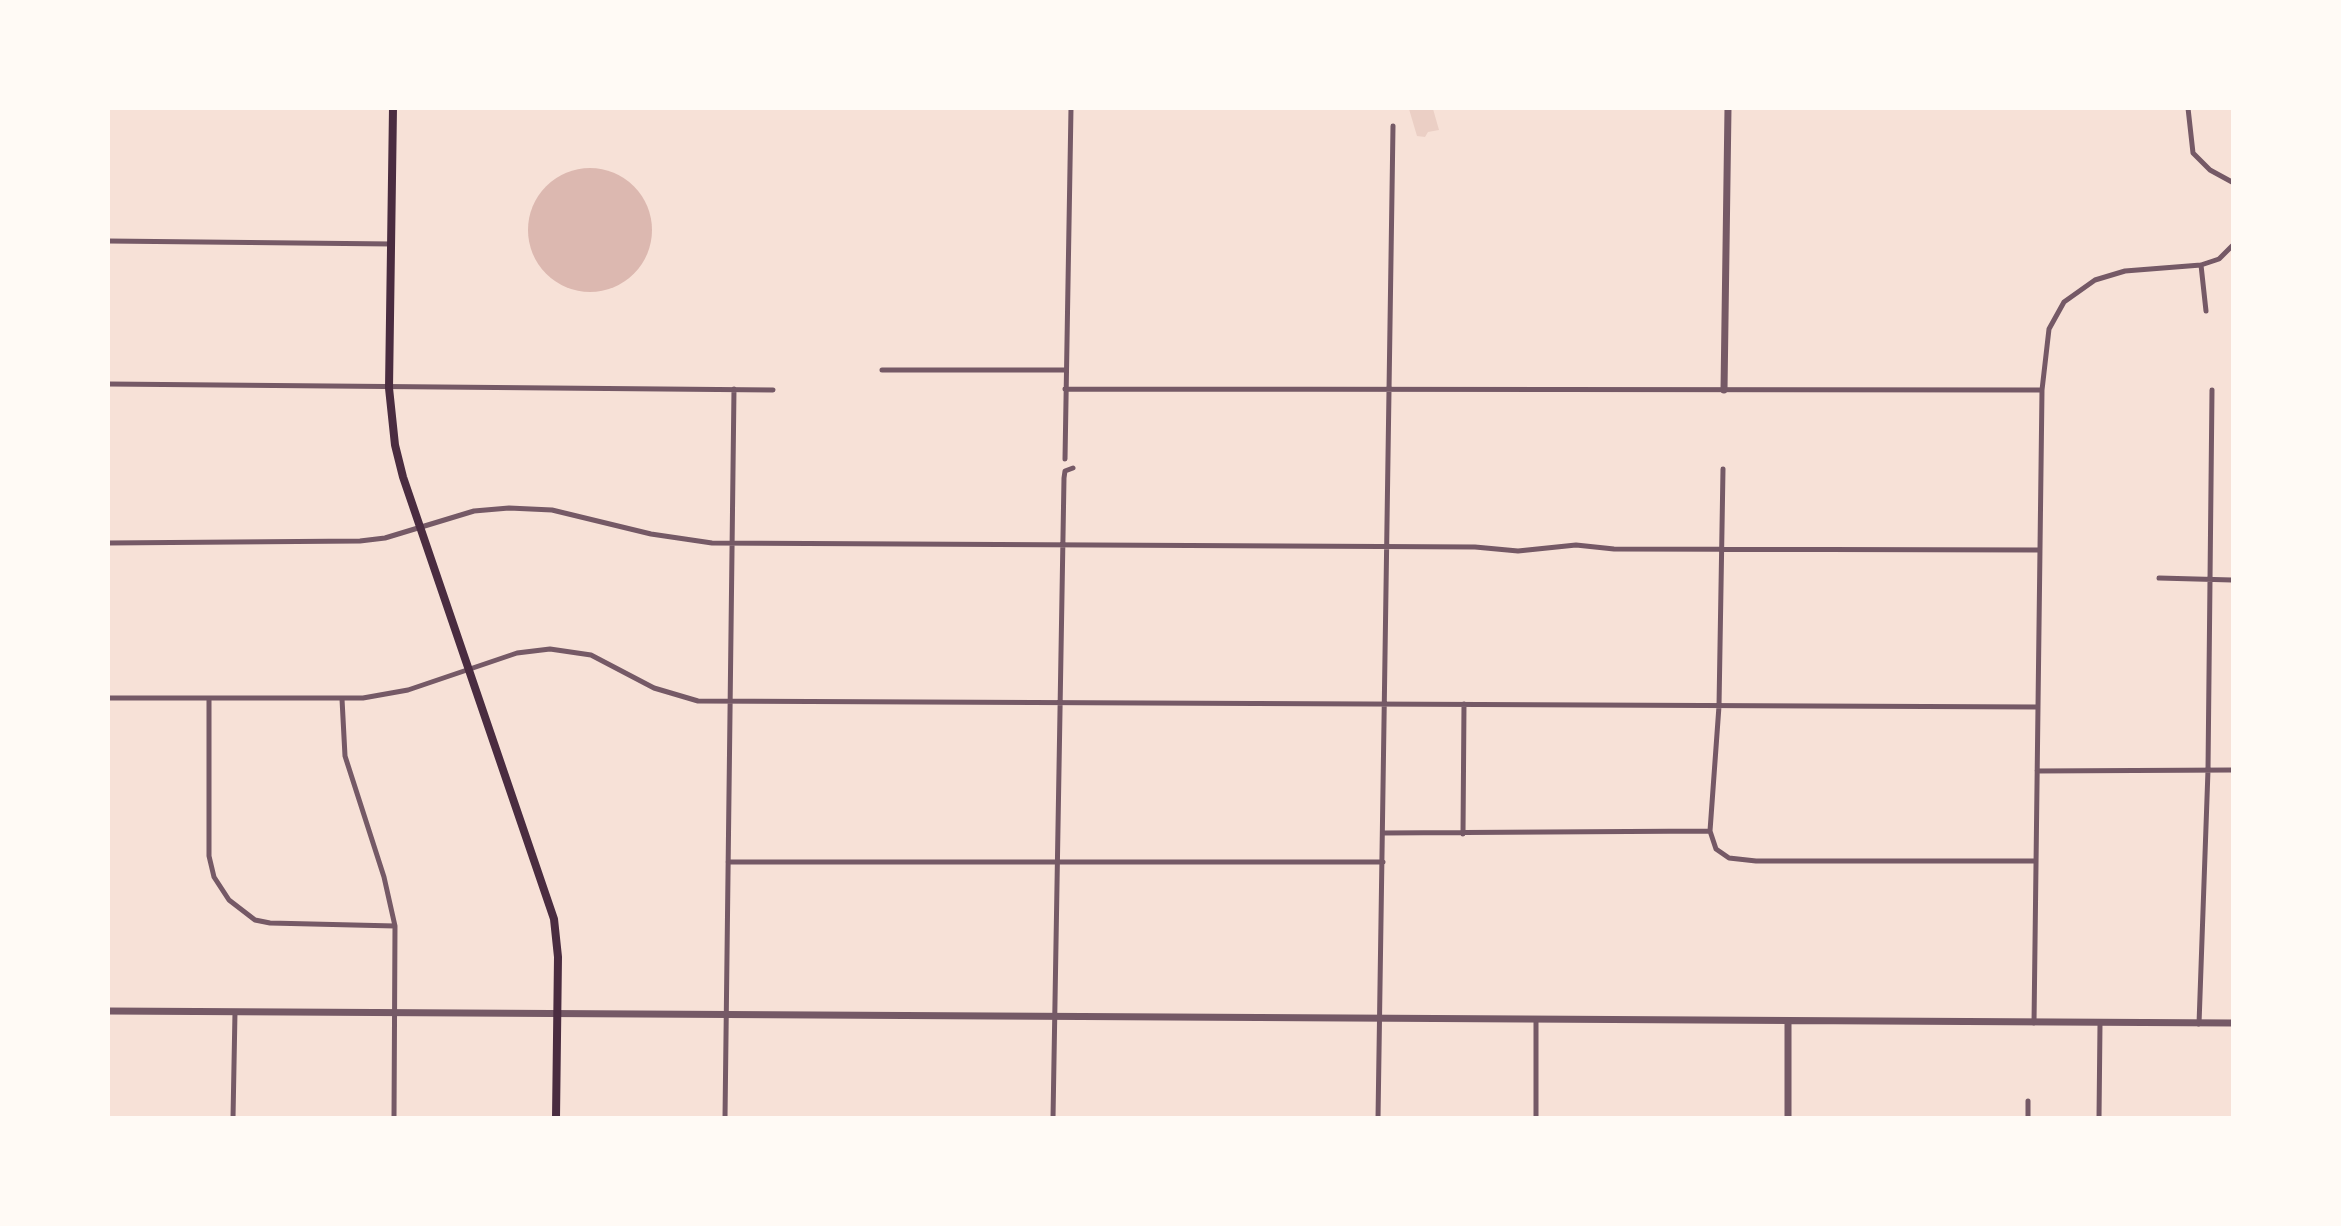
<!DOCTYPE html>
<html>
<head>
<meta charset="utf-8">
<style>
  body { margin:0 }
  #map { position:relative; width:2341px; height:1226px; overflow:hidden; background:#f7e1d7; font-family:Georgia,serif }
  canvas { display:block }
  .frame { position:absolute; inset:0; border:110px solid #fffaf5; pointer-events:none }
</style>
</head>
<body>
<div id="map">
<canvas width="2341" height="1226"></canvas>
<div class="frame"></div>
</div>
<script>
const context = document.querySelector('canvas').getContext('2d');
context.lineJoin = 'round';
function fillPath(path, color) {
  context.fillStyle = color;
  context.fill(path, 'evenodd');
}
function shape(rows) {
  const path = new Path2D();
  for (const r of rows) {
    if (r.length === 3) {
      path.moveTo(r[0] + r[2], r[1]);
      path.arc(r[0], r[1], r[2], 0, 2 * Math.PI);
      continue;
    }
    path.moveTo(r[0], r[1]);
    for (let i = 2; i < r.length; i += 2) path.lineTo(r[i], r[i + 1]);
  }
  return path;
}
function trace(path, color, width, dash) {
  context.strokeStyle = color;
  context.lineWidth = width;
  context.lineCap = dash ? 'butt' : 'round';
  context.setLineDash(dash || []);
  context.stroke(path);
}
fillPath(shape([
  [1409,109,1433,109,1439,130,1428,132,1425,137,1417,136]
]), '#ebcfc5');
fillPath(shape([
  [590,230,62]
]), '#dcb8b0');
trace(shape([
  [2188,108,2193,153,2210,170,2232,182],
  [108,241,392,244],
  [2201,265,2206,311],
  [882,370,1066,370],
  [108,384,773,390],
  [1065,389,2042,390],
  [1065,459,1071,108],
  [1723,469,1719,706,1710,831,1716,849,1729,858,1756,861,2035,861],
  [108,543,360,541,385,538,474,511,509,508,552,510,651,534,712,543,1475,547,1518,551,1576,545,1614,549,2040,550],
  [2159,578,2232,580],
  [108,698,363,698,408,690,517,653,550,649,591,655,654,688,698,701,2037,707],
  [209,699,209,856,214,877,229,900,255,920,270,923,395,926],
  [342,699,345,756,384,877,395,926,394,1118],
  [2037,771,2232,770],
  [1383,833,1710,831],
  [1463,834,1464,704],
  [728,862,1383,862],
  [2034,1023,2042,390,2049,329,2064,302,2095,280,2125,271,2201,265,2219,259,2232,246],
  [2199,1024,2208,770,2212,390],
  [2028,1101,2028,1118],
  [233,1118,235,1012],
  [725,1118,734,389],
  [1053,1118,1064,478,1065,471,1073,468],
  [1378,1118,1393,126],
  [1536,1118,1536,1021],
  [2099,1118,2100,1024]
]), '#755966', 5);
trace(shape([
  [1724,390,1728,108],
  [108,1011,2232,1023],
  [1788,1022,1788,1118]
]), '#755966', 7);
trace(shape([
  [393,108,389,388,395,445,403,477,554,919,558,957,556,1118]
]), '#4a2c40', 8);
</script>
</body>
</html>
